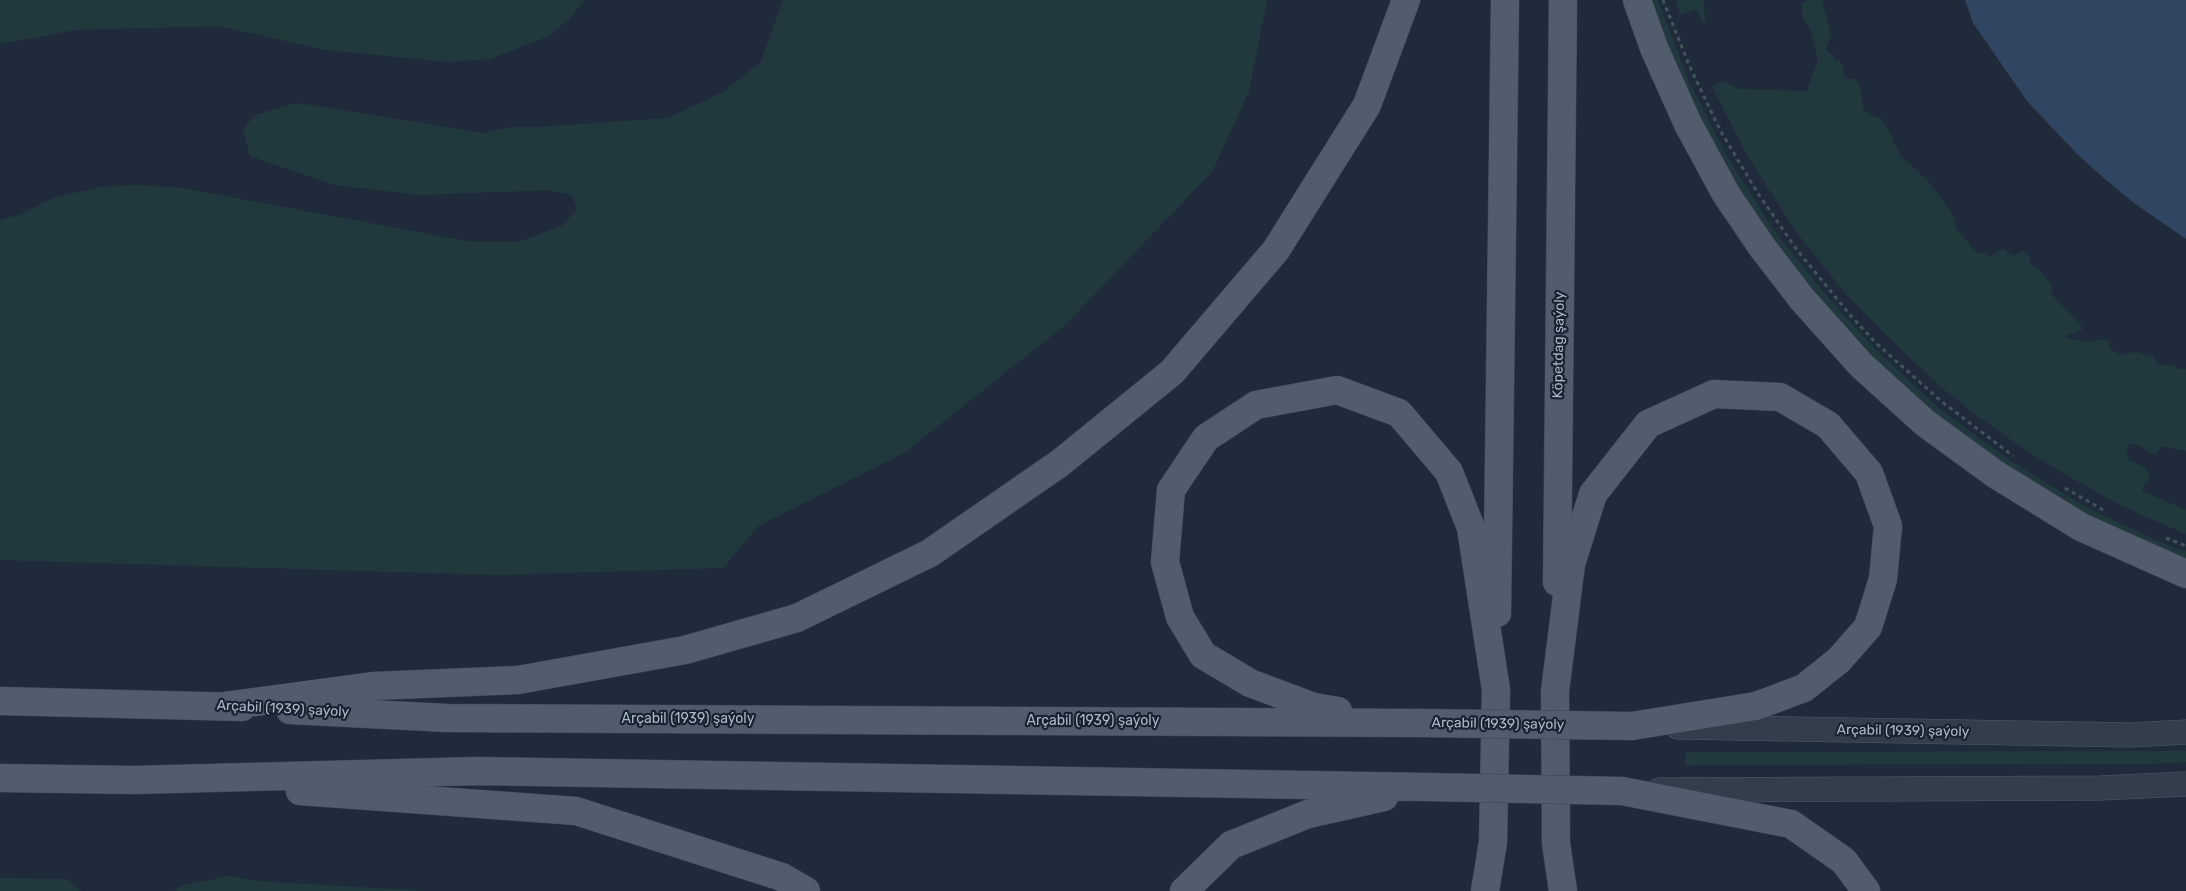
<!DOCTYPE html>
<html>
<head>
<meta charset="utf-8">
<style>
  body { margin:0 }
  canvas { display:block; background:#1f2b3b }
</style>
</head>
<body>
<canvas width="2186" height="891"></canvas>
<script>
const context = document.querySelector('canvas').getContext('2d');
context.lineJoin = 'round';
function fillPath(path, color) {
  context.fillStyle = color;
  context.fill(path, 'evenodd');
}
function shape(rows) {
  const path = new Path2D();
  for (const r of rows) {
    path.moveTo(r[0], r[1]);
    for (let i = 2; i < r.length; i += 2) path.lineTo(r[i], r[i + 1]);
  }
  return path;
}
function trace(path, color, width, dash) {
  context.strokeStyle = color;
  context.lineWidth = width;
  context.lineCap = dash ? 'butt' : 'round';
  context.setLineDash(dash || []);
  context.stroke(path);
}
function label(font, color, halo, rows, align = 'center') {
  context.font = font + ' Rubik,sans-serif';
  context.lineWidth = 4.5;
  context.setLineDash([]);
  context.textBaseline = 'middle';
  context.strokeStyle = halo;
  context.fillStyle = color;
  for (const [text, x, y, turn = 0] of rows) {
    context.save();
    context.translate(x, y);
    context.rotate((+turn || 0) * Math.PI / 180);
    context.textAlign = isNaN(turn) ? turn : align;
    if (halo) context.strokeText(text, 0, 0);
    context.fillText(text, 0, 0);
    context.restore();
  }
}
fillPath(shape([
  [0,0,585,0,569,19,549,36,490,59,450,62,325,50,220,26,75,30,0,44],
  [783,0,1267,0,1249,91,1212,172,1064,326,904,453,758,526,723,568,499,575,0,560,0,220,22,214,53,198,100,187,138,185,182,188,472,242,518,242,562,226,577,209,572,195,547,190,419,195,335,185,250,156,243,129,255,115,297,103,484,133,511,127,539,127,668,118,723,92,761,62],
  [1650,0,1658,0,1689,82,1728,158,1773,229,1824,293,1875,349,1941,410,2009,460,2084,506,2157,541,2186,552,2186,560,2080,513,2004,467,1936,415,1868,354,1817,298,1766,232,1722,161,1683,85],
  [1676,0,1704,0,1705,26,1697,9,1680,15],
  [1808,0,1822,0,1831,34,1826,49,1828,53,1834,55,1835,60,1840,61,1844,67,1843,75,1848,79,1855,79,1860,86,1863,109,1872,116,1882,119,1893,138,1893,144,1898,148,1900,155,1929,182,1944,202,1954,217,1956,228,1977,253,1984,253,1989,257,2003,249,2013,256,2023,251,2030,257,2030,265,2040,270,2052,286,2051,294,2081,325,2082,330,2067,335,2065,338,2087,342,2106,339,2109,342,2109,348,2120,355,2136,352,2153,357,2158,365,2173,365,2178,369,2186,369,2186,451,2162,446,2155,456,2142,447,2129,443,2126,450,2130,461,2145,467,2149,475,2149,479,2144,484,2142,491,2186,510,2186,534,2120,505,2072,478,2030,453,1973,413,1941,387,1887,336,1845,293,1797,233,1748,157,1712,87,1723,81,1739,89,1807,91,1818,60,1812,34,1803,17,1802,4],
  [2186,751,2186,762,2150,764,1685,765,1686,752],
  [230,876,255,881,427,891,175,891,180,886],
  [0,878,67,879,81,891,0,891]
]), '#21393c');
fillPath(shape([
  [1965,0,2186,0,2186,239,2134,203,2107,181,2077,154,2027,101,1973,23]
]), '#2f4562');
const tertiary = shape([
  [1678,727,2131,735,2186,732],
  [1659,790,2101,788,2186,784]
]);
const primary = shape([
  [1637,0,1654,48,1688,124,1726,194,1762,247,1802,299,1861,365,1925,423,1995,474,2081,527,2186,574],
  [1557,582,1563,0],
  [1497,613,1505,0],
  [0,701,242,707],
  [225,706,374,686,518,680,685,650,797,618,930,553,1060,463,1172,372,1276,250,1367,105,1406,0],
  [290,710,447,718,1421,723],
  [1338,711,1314,707,1250,683,1203,655,1180,617,1165,562,1171,490,1206,438,1256,405,1337,390,1399,413,1449,472,1471,528,1496,690,1493,842,1485,891],
  [0,778,134,780,477,771,1427,787],
  [300,791,576,811,782,877,806,891],
  [1622,791,1791,824,1844,861,1866,891],
  [1184,891,1231,845,1308,814,1384,797],
  [1563,891,1556,843,1555,691,1571,564,1593,494,1648,424,1714,394,1780,397,1828,425,1869,473,1888,526,1883,579,1868,627,1839,660,1804,688,1756,706,1632,726]
]);
trace(tertiary, '#505b69', 25);
trace(primary, '#3c4655', 29);
trace(shape([
  [1663,0,1689,65,1720,130,1757,192,1797,250,1851,316,1877,344,1941,401,2013,456],
  [2065,488,2105,511],
  [2166,538,2186,546]
]), '#3f5659', 3, [4, 4]);
trace(tertiary, '#333d4b', 24);
trace(primary, '#515c6c', 28);
const primaryBridge = shape([
  [1421,723,1632,726],
  [1427,787,1622,791]
]);
trace(primaryBridge, '#3c4655', 29, []);
trace(primaryBridge, '#515c6c', 28);
label('14px', '#adb8c8', '#182230', [
  ["Köpetdag şaýoly",1559,345,-89],
  ["Arçabil (1939) şaýoly",283,709,3],
  ["Arçabil (1939) şaýoly",688,719],
  ["Arçabil (1939) şaýoly",1093,721],
  ["Arçabil (1939) şaýoly",1498,724,1],
  ["Arçabil (1939) şaýoly",1903,731,1]
]);
</script>
</body>
</html>
